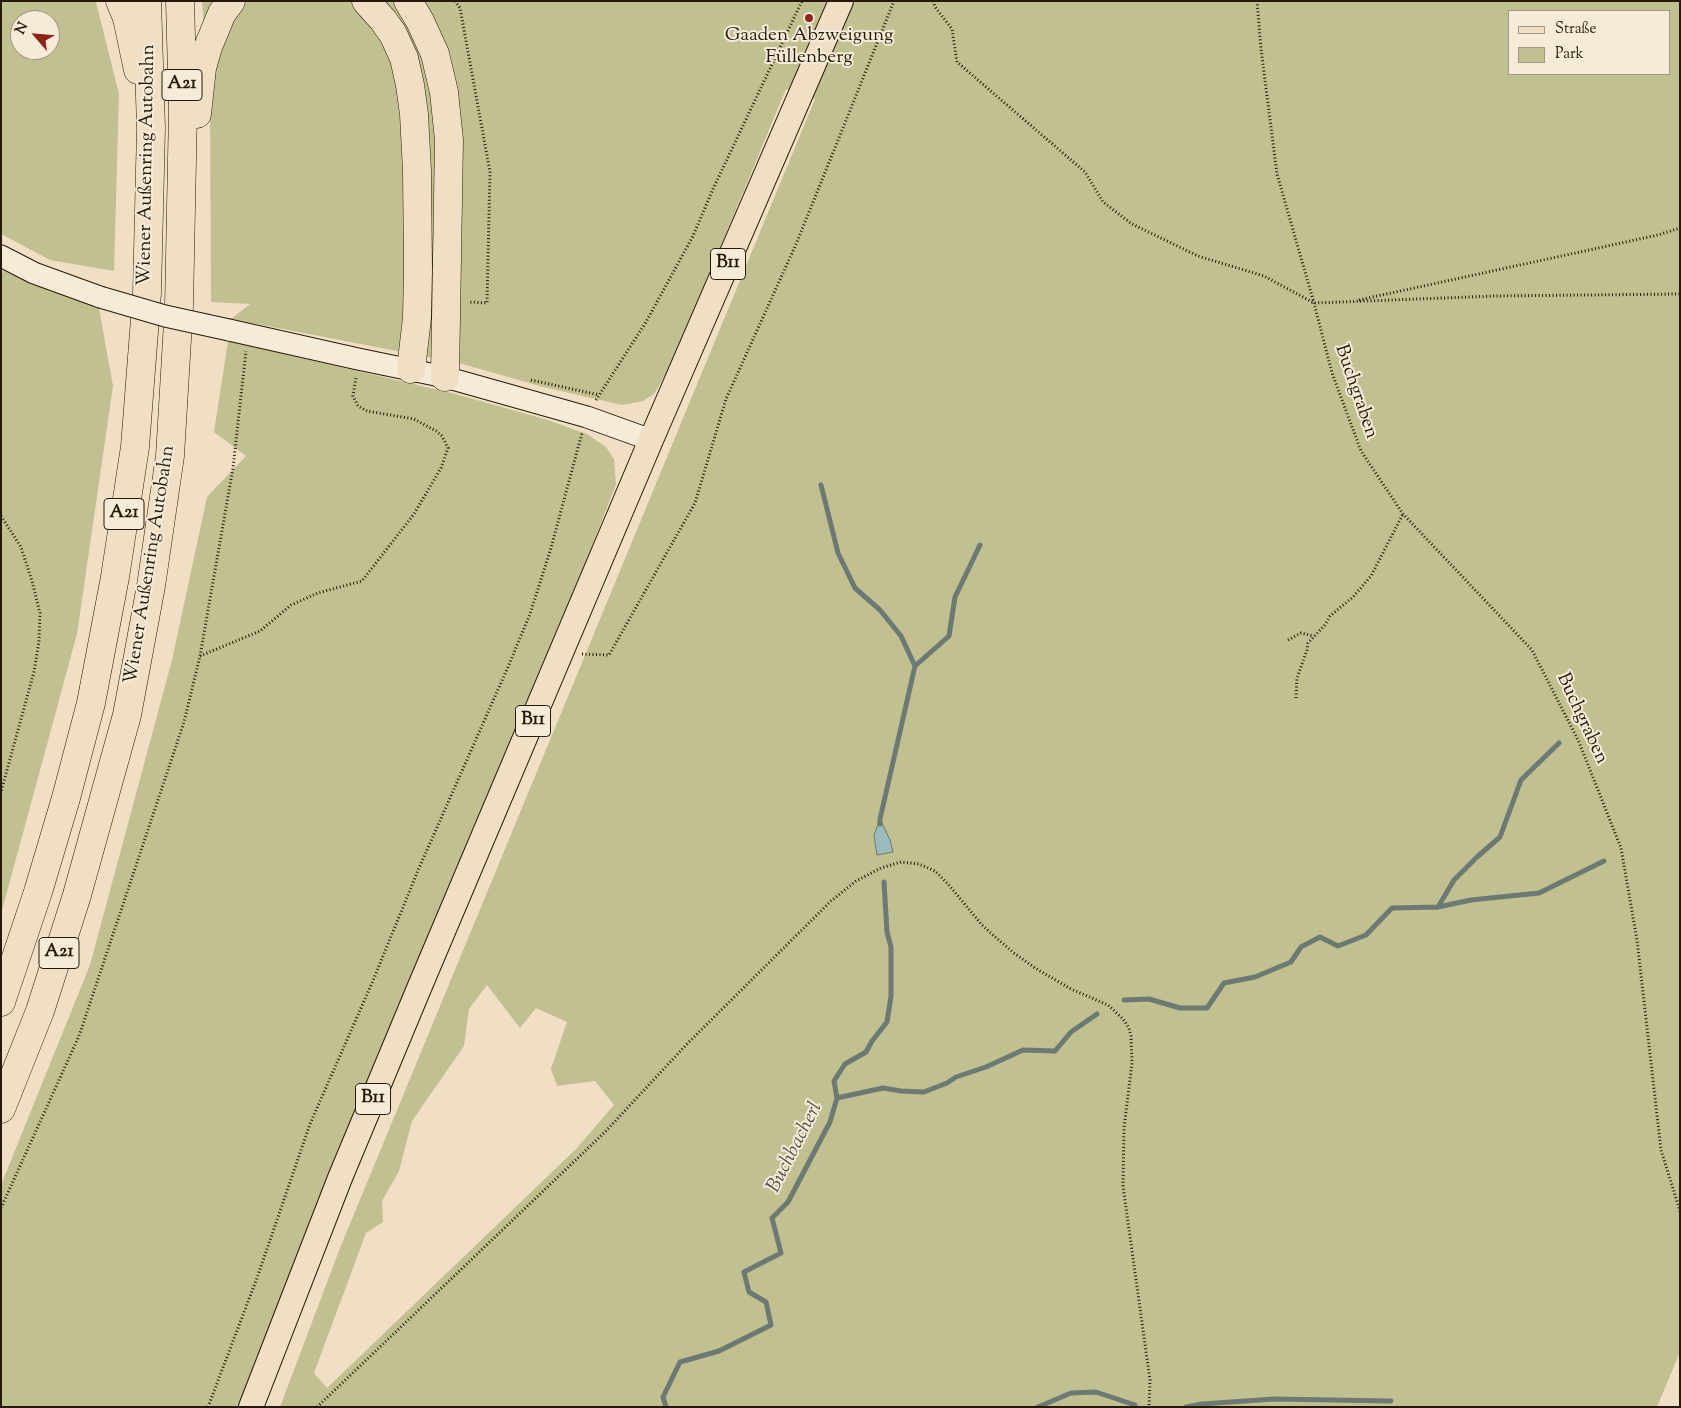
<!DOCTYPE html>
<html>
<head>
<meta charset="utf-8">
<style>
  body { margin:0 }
  #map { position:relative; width:1681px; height:1408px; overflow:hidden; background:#f1dfc5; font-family:"Sorts Mill Goudy",serif }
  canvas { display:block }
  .frame { position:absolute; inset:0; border:2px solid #261906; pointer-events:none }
  .legend { position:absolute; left:1508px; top:10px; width:162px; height:65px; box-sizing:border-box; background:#f6ead9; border:1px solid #a39685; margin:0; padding:6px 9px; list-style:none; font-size:15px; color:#261906 }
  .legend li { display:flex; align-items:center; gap:10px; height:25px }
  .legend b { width:25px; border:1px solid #a39685 }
  .north { position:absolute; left:10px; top:10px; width:50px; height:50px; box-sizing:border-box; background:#f6ead9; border:1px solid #a39685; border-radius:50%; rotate:297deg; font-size:14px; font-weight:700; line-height:20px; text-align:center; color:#261906 }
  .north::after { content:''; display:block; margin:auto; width:18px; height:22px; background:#8f2418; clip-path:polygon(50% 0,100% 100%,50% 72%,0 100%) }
</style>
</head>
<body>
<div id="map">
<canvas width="1681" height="1408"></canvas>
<div class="frame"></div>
<ul class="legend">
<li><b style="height:6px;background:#f1dfc5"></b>Straße</li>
<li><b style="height:14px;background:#c1c090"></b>Park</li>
</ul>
<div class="north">N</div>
</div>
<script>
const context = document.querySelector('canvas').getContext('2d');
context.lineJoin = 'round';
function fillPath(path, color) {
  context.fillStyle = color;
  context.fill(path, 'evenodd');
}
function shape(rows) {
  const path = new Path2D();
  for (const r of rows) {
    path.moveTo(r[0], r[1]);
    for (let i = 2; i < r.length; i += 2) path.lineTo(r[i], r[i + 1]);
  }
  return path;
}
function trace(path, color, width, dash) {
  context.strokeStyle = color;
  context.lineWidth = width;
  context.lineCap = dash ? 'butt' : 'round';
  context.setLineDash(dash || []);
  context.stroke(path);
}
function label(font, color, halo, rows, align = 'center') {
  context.font = font + ' "Sorts Mill Goudy",serif';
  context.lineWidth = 4;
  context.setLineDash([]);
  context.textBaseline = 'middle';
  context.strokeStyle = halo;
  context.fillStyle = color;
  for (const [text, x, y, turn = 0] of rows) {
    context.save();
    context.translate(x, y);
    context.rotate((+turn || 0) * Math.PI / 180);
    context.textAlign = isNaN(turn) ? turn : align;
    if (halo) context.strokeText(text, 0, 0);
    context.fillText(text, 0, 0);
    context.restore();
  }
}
fillPath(shape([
  [1,1,96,2,119,94,114,271,50,260,1,234],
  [20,20,50,20,50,50,20,50],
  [202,1,1680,1,1680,1352,1657,1407,280,1407,340,1248,815,99,786,89,671,366,654,394,643,401,622,405,543,387,459,363,231,319,250,304,211,302,210,103],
  [1510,11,1670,11,1670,74,1510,74],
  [487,985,520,1028,536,1008,567,1022,551,1069,557,1086,595,1081,614,1105,576,1149,327,1388,314,1373,366,1233,383,1222,382,1201,399,1171,412,1121,464,1046,469,1009],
  [1,270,99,308,113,386,77,634,1,914],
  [228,341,452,393,548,420,573,429,587,434,606,447,614,459,616,484,552,650,240,1407,1,1407,1,1185,90,965,172,660,207,497,246,456,214,432]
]), '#c1c090');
const water = shape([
  [880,819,890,840,893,852,877,855,874,835,880,819]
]);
fillPath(water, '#9cbbbc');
trace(water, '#6d7a73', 1);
trace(shape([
  [821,485,838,553,855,588,880,610,901,636,915,666],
  [880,824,880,819,915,666,949,636,955,597,980,545],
  [1438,907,1454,880,1477,857,1500,837,1521,780,1559,743],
  [1124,1000,1149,999,1180,1008,1207,1008,1224,983,1255,977,1291,962,1301,947,1320,937,1338,946,1366,935,1392,908,1438,907,1471,900,1539,893,1604,861],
  [837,1098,883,1088,901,1091,924,1092,947,1083,956,1077,986,1067,1023,1050,1055,1051,1071,1032,1097,1014],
  [666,1407,663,1397,680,1362,719,1351,771,1325,766,1302,749,1292,744,1272,781,1253,772,1218,788,1202,830,1122,837,1098,834,1081,845,1064,866,1052,872,1041,887,1022,891,996,891,947,887,932,884,882],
  [1038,1407,1071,1393,1096,1392,1135,1405],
  [1186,1407,1202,1404,1274,1399,1391,1401]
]), '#6d7a73', 5);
const secondary = shape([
  [1,256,34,273,100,297],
  [229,330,358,359,445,377,587,417,651,440]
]);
const primary = shape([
  [251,1407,340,1178,420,986,651,440,841,1]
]);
const motorway = shape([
  [120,1,127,18,138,70],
  [366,1,383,20,393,34,404,58,410,85,414,114,417,171,418,269,417,318,411,369],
  [408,1,420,21,435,54,444,92,449,140,445,377],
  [197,114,202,68,208,47,222,13,231,1],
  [1,1002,38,892,66,798,91,703,115,577,135,447,147,293,151,128,147,1],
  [1,1109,40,1011,77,895,127,715,151,586,170,456,179,306,183,110,180,1]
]);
trace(secondary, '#261906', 23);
trace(primary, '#261906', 26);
trace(motorway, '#261906', 29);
trace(shape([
  [455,1,460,8,490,172,487,303,468,302],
  [933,1,935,7,952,29,957,62,1085,172,1103,202,1132,224,1198,256,1264,276,1314,303,1495,296,1680,294],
  [1257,1,1261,49,1277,174,1314,303,1332,373,1361,451,1403,514,1532,650,1579,742,1621,848,1637,940,1661,1150,1680,1211],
  [1359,300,1658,235,1680,228],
  [531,380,599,395],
  [596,400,646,322,693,236,713,189,802,1],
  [1,516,21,547,32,581,40,613,39,641,34,672,1,792],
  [1288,640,1301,633,1314,636],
  [582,654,609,655,695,503,726,399,797,242,894,1],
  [200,656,260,631,291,605,318,593,362,581,414,514,441,468,448,448,442,436,436,431,414,419,367,411,358,406,353,396,356,377],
  [1296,698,1297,678,1307,650,1308,643,1325,625,1330,616,1353,597,1371,576,1403,514],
  [1,1208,79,1036,184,722,200,656,233,468,246,351],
  [208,1407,257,1278,310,1124,372,983,419,868,508,667,530,614,551,548,582,433],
  [317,1407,605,1132,686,1045,831,901,856,881,881,868,901,862,919,864,935,871,948,884,982,925,994,936,1014,953,1035,968,1071,989,1108,1005,1123,1019,1129,1028,1131,1036,1132,1063,1124,1128,1123,1186,1150,1380,1149,1407]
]), '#261906', 3, [1, 2.5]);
trace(secondary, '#f6ead9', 21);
trace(primary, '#f1dfc5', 24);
trace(motorway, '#f1dfc5', 28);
const secondaryBridge = shape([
  [100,297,165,316,229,330]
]);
trace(secondaryBridge, '#261906', 23, []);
trace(secondaryBridge, '#f6ead9', 21);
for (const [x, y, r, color] of [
  [809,18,5,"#8f2418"]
]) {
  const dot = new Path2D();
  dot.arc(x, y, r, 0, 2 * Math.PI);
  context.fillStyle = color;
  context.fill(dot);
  trace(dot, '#f6ead9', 2);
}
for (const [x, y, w] of [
  [182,85,40],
  [728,264,35],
  [124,514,40],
  [533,721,35],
  [59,953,40],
  [373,1099,35]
]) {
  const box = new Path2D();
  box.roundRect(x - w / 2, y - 15.5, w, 31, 4);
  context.fillStyle = '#f6ead9';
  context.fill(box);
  trace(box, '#261906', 1);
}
label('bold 18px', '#261906', null, [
  ["A21",182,85],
  ["B11",728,264],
  ["A21",124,514],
  ["B11",533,721],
  ["A21",59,953],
  ["B11",373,1099]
]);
label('19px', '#261906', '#f6ead9', [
  ["Gaaden Abzweigung",809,37],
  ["Füllenberg",809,59]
]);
label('19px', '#261906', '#f6ead9', [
  ["Wiener Außenring Autobahn",148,165,-89],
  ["Buchgraben",1355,392,71],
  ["Wiener Außenring Autobahn",151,565,-81],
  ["Buchgraben",1581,719,65]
]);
label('italic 20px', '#4f5246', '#f6ead9', [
  ["Buchbacherl",796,1148,-63]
]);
</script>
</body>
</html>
